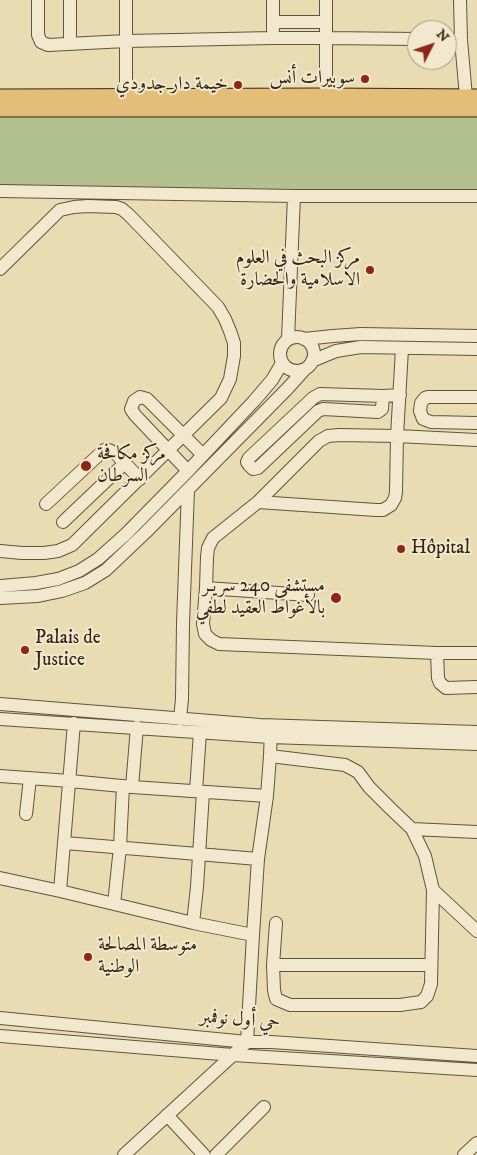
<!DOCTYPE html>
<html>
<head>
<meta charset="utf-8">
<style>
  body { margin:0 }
  #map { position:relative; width:477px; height:1155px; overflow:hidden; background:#e9dcb2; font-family:"IM FELL DW Pica",serif }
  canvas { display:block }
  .north { position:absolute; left:407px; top:20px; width:50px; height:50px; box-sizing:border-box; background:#f1e8cd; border:1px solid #a59a84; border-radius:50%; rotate:49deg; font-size:14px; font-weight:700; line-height:20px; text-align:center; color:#332617 }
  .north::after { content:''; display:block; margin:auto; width:18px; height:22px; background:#8f2418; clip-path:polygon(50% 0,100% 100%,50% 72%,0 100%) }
</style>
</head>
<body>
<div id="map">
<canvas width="477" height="1155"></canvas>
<div class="north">N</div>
</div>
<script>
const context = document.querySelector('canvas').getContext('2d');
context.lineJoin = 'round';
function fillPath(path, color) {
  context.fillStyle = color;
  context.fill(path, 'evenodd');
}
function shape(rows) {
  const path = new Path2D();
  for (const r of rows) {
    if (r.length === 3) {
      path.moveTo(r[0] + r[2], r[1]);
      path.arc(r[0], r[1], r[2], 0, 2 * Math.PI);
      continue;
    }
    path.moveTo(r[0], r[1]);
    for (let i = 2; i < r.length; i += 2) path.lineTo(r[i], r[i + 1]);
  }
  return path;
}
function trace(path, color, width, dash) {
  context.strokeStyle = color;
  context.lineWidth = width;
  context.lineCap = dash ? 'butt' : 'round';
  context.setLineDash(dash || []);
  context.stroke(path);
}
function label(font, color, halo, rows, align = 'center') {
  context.font = font + ' "IM FELL DW Pica",Amiri,serif';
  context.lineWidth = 4;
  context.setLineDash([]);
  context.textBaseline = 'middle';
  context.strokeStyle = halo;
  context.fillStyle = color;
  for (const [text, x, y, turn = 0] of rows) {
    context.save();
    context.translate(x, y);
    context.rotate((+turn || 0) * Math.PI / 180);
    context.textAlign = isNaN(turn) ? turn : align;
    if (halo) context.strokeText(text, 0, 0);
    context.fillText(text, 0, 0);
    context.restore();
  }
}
fillPath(shape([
  [0,111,477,117,477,201,0,187]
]), '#b3c18f');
const minor = shape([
  [38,0,38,35,41,42,48,45,126,41,126,0],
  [460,0,461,40,466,97],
  [273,22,326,22],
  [273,30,273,0],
  [447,40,461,40],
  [70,44,70,0],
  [326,96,326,38,417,39],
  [126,97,126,41,273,38,326,38,326,0],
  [0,191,294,196,477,196],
  [0,269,60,210,74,207,88,206,116,207,122,209,129,215,218,307,225,319,230,331,234,343,234,356,230,379,221,398,72,545,58,551,44,553,22,553,0,551],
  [297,354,17],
  [288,339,294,196],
  [304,339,333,336,361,334,477,336],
  [312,361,336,351,361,347,477,349],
  [383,396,382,409,378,412,323,409,318,411,258,468,253,469,249,465,247,462,249,458,313,398,320,394,383,396,400,395],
  [477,397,428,397,425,398,421,403,420,411,423,419,431,422,477,423],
  [477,440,397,436,339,435,328,436,319,441,258,502,213,538,208,548,207,557,206,588,203,624,205,634,211,640,219,644,437,653,477,653],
  [188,471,135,415,131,409,134,401,140,397,147,399,203,455],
  [258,502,376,510,383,510,391,505,395,498,396,492,397,436,402,349],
  [46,504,104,450,109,450,115,453,140,479],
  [63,522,125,463],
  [0,586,36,583,58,579,79,571,98,559,126,534,188,471,254,401,272,380,282,363],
  [206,588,308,595],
  [0,598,38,596,62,591,85,583,106,570,146,532,288,388,305,369],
  [437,653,438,678,440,683,446,688,477,687],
  [0,704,260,725,477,732],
  [0,719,270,737,477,744],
  [180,719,182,699,183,623,188,490],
  [270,756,345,765,358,772,369,787,390,808,412,829,425,856,433,890,431,984,427,996,421,1002,400,1005,290,1005,276,999,274,990,273,965,276,923],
  [0,776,70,781,132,787,267,796],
  [132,787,137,727],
  [196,791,200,732],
  [26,814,30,778],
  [412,829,477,832],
  [65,843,258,859],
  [0,878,60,891,74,723],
  [433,890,477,931],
  [60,891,193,923,253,935,258,859,267,796,270,756,271,729],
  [114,904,120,847,123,786],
  [193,923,197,887,203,792],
  [273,965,431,965],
  [0,1018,247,1042,271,1042,477,1056],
  [0,1036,233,1055,477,1070],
  [167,1115,204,1155],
  [124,1155,247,1042,253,935],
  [216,1155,264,1107],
  [464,1155,477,1143]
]);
const major = shape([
  [0,97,326,96,477,97],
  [0,109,477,109]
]);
trace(minor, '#60543e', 14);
trace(major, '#332617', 17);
trace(minor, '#f1e8cd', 12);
trace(major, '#e4be79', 15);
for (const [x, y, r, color] of [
  [365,79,5,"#8f2418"],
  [238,85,5,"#8f2418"],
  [370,270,5,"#8f2418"],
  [86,466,6,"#8f2418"],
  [401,549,5,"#8f2418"],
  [336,598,6,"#8f2418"],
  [25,650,5,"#8f2418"],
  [88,957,5,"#8f2418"]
]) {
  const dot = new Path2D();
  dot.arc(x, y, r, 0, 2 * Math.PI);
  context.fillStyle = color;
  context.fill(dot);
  trace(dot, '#f1e8cd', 2);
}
label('19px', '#332617', '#f1e8cd', [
  ["سوبيرات أنس",355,79],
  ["خيمة دار جدودي",228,85],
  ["مركز البحث في العلوم",360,259],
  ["الاسلامية والحضارة",360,281],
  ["مركز مكافحة",97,455,"left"],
  ["السرطان",97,477,"left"],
  ["Hôpital",411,549,"left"],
  ["مستشفى 240 سريـر",325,587],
  ["بالأغواط العقيد لطفي",325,609],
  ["Palais de",35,639,"left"],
  ["Justice",35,661,"left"],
  ["متوسطة المصالحة",98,946,"left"],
  ["الوطنية",98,968,"left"]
], 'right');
label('19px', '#332617', '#f1e8cd', [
  ["حي أول نوفمبر",240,1021,4]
]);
</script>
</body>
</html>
